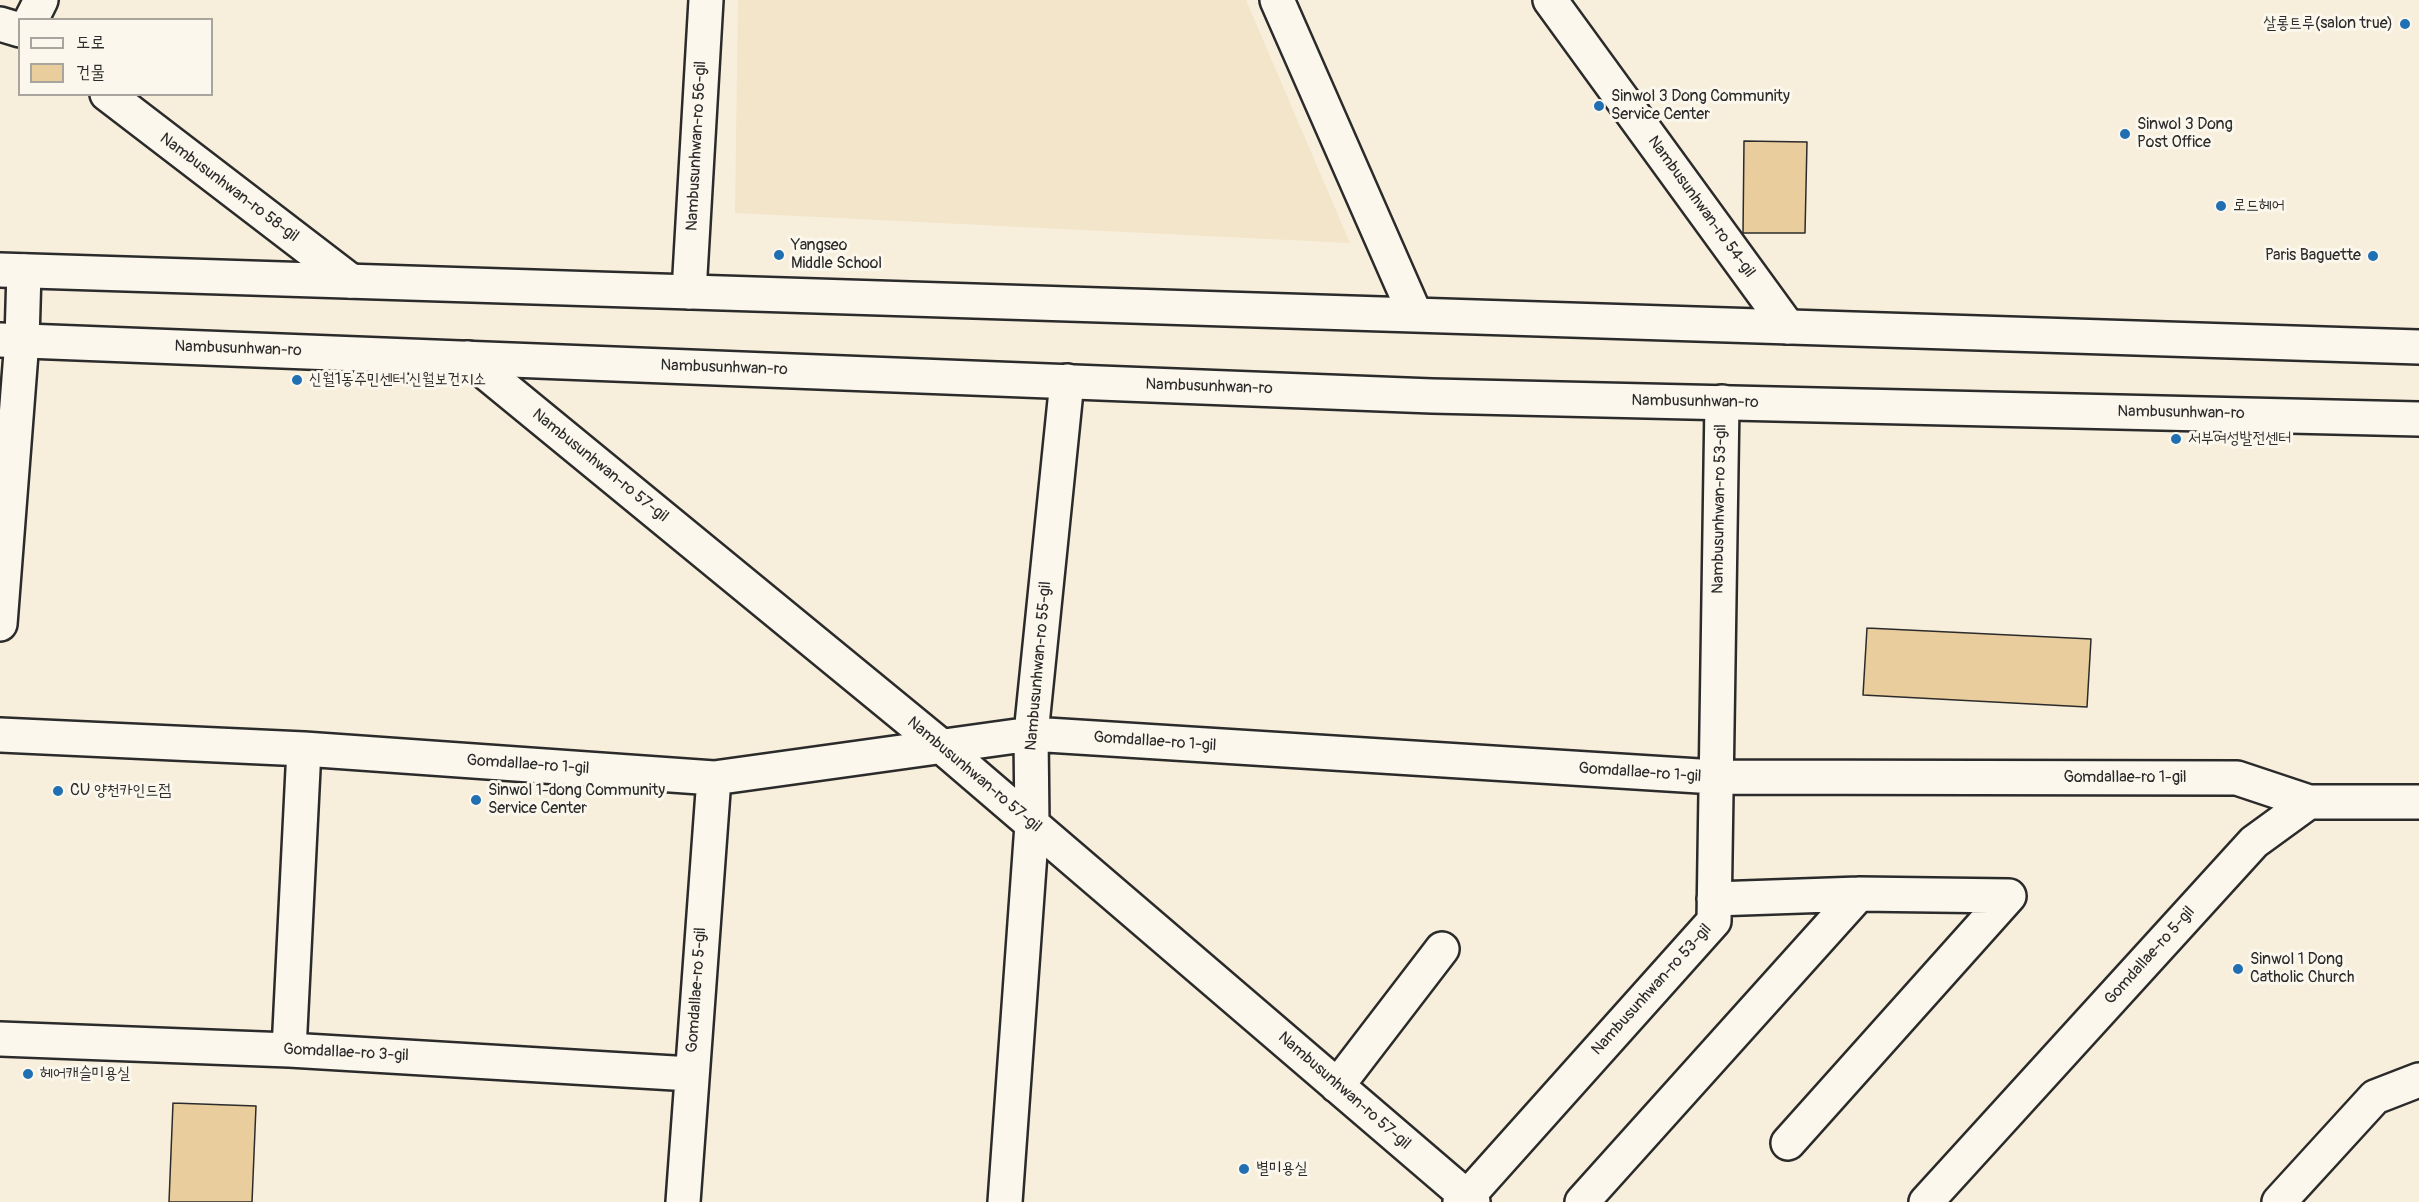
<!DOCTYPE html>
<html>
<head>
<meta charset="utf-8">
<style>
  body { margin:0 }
  #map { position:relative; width:2419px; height:1202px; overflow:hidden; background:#f7efdc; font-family:Pangolin,"Poor Story",sans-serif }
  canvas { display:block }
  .legend { position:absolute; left:18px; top:18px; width:195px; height:78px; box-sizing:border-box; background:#fbf7ec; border:2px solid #a8a59f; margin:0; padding:8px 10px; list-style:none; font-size:18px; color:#2b2b2b }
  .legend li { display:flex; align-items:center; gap:12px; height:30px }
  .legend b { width:30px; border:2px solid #a8a59f }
</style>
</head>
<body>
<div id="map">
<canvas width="2419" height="1202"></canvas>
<ul class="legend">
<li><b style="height:8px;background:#fbf7ec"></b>도로</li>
<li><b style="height:16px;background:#e9cd9d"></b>건물</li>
</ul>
</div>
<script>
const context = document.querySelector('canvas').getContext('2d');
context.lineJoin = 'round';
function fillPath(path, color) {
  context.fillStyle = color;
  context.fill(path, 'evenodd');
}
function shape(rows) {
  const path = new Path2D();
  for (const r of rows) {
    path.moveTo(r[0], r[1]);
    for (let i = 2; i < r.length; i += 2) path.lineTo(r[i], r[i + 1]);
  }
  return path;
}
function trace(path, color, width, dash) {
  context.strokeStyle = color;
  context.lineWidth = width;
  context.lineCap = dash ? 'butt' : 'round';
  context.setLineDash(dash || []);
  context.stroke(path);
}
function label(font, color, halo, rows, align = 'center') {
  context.font = font + ' Pangolin,"Poor Story",sans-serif';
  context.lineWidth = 6;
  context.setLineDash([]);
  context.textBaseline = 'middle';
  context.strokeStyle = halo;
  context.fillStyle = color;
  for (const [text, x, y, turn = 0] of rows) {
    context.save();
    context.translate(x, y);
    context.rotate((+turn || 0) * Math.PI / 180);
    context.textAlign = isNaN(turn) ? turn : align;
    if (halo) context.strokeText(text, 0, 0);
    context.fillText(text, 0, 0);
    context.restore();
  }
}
fillPath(shape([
  [738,0,1246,0,1350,243,735,213]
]), '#f3e5c9');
const building = shape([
  [1744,141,1807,142,1805,233,1743,233,1744,141],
  [1867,628,2091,639,2087,707,1863,695,1867,628],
  [173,1103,256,1106,252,1202,169,1202,173,1103]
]);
fillPath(building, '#e9cd9d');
trace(building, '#2b2b2b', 1.5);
const minor = shape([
  [1277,0,1415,314],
  [1550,0,1788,327],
  [31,20,41,0],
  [0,24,20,30],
  [107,94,351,281],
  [689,292,706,0],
  [468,358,941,746,1473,1202],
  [0,624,22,340,24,271],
  [0,735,304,749,714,778,1031,734,1715,777,2237,778,2309,802],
  [1714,899,1859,894,2009,896,1788,1143],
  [0,1039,289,1050,691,1074],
  [289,1050,304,749],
  [1337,1086,1442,949],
  [683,1202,714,778],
  [1005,1202,1032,825,1031,734,1067,381],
  [1460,1202,1467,1197,1714,921,1722,402],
  [1582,1202,1859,894],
  [1926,1202,2254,842,2309,802,2419,802],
  [2279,1202,2375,1097,2419,1080]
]);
const primary = shape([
  [0,270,2419,347],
  [0,340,1432,396,2419,419]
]);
trace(minor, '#2b2b2b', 38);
trace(primary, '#2b2b2b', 38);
trace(minor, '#fbf7ec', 33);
trace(primary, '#fbf7ec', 33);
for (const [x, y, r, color] of [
  [2405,24,6,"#1f6fb2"],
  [1599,106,6,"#1f6fb2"],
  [2125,134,6,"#1f6fb2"],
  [2221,206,6,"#1f6fb2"],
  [779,255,6,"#1f6fb2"],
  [2373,256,6,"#1f6fb2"],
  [297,380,6,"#1f6fb2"],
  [2176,439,6,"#1f6fb2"],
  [58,791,6,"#1f6fb2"],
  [476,800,6,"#1f6fb2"],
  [2238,969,6,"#1f6fb2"],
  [28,1074,6,"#1f6fb2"],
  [1244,1169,6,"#1f6fb2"]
]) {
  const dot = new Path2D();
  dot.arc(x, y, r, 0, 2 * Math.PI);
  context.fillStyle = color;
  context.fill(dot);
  trace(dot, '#fbf7ec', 2);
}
label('16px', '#2b2b2b', '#fbf7ec', [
  ["살롱트루(salon true)",2393,24,"right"],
  ["Sinwol 3 Dong Community",1611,97],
  ["Service Center",1611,115],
  ["Sinwol 3 Dong",2137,125],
  ["Post Office",2137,143],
  ["로드헤어",2233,206],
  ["Yangseo",791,246],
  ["Middle School",791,264],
  ["Paris Baguette",2361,256,"right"],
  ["신월1동주민센터.신월보건지소",309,380],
  ["서부여성발전센터",2188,439],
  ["CU 양천카인드점",70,791],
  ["Sinwol 1-dong Community",488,791],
  ["Service Center",488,809],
  ["Sinwol 1 Dong",2250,960],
  ["Catholic Church",2250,978],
  ["헤어캐슬미용실",40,1074],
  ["별미용실",1256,1169]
], 'left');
label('16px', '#2b2b2b', '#fbf7ec', [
  ["Nambusunhwan-ro 56-gil",697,146,-87],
  ["Nambusunhwan-ro 58-gil",229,188,37],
  ["Nambusunhwan-ro 54-gil",1701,207,54],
  ["Nambusunhwan-ro",238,349,2],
  ["Nambusunhwan-ro",724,368,2],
  ["Nambusunhwan-ro",1209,387,2],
  ["Nambusunhwan-ro",1695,402,1],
  ["Nambusunhwan-ro",2181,413,1],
  ["Nambusunhwan-ro 57-gil",600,466,39],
  ["Nambusunhwan-ro 53-gil",1720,509,-89],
  ["Nambusunhwan-ro 55-gil",1039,666,-85],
  ["Gomdallae-ro 1-gil",1155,742,4],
  ["Gomdallae-ro 1-gil",528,765,4],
  ["Gomdallae-ro 1-gil",1640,773,4],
  ["Nambusunhwan-ro 57-gil",974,775,40],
  ["Gomdallae-ro 1-gil",2125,778],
  ["Gomdallae-ro 5-gil",2150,956,-48],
  ["Gomdallae-ro 5-gil",697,990,-86],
  ["Nambusunhwan-ro 53-gil",1652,990,-48],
  ["Gomdallae-ro 3-gil",346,1053,3],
  ["Nambusunhwan-ro 57-gil",1344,1091,41]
]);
</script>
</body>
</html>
